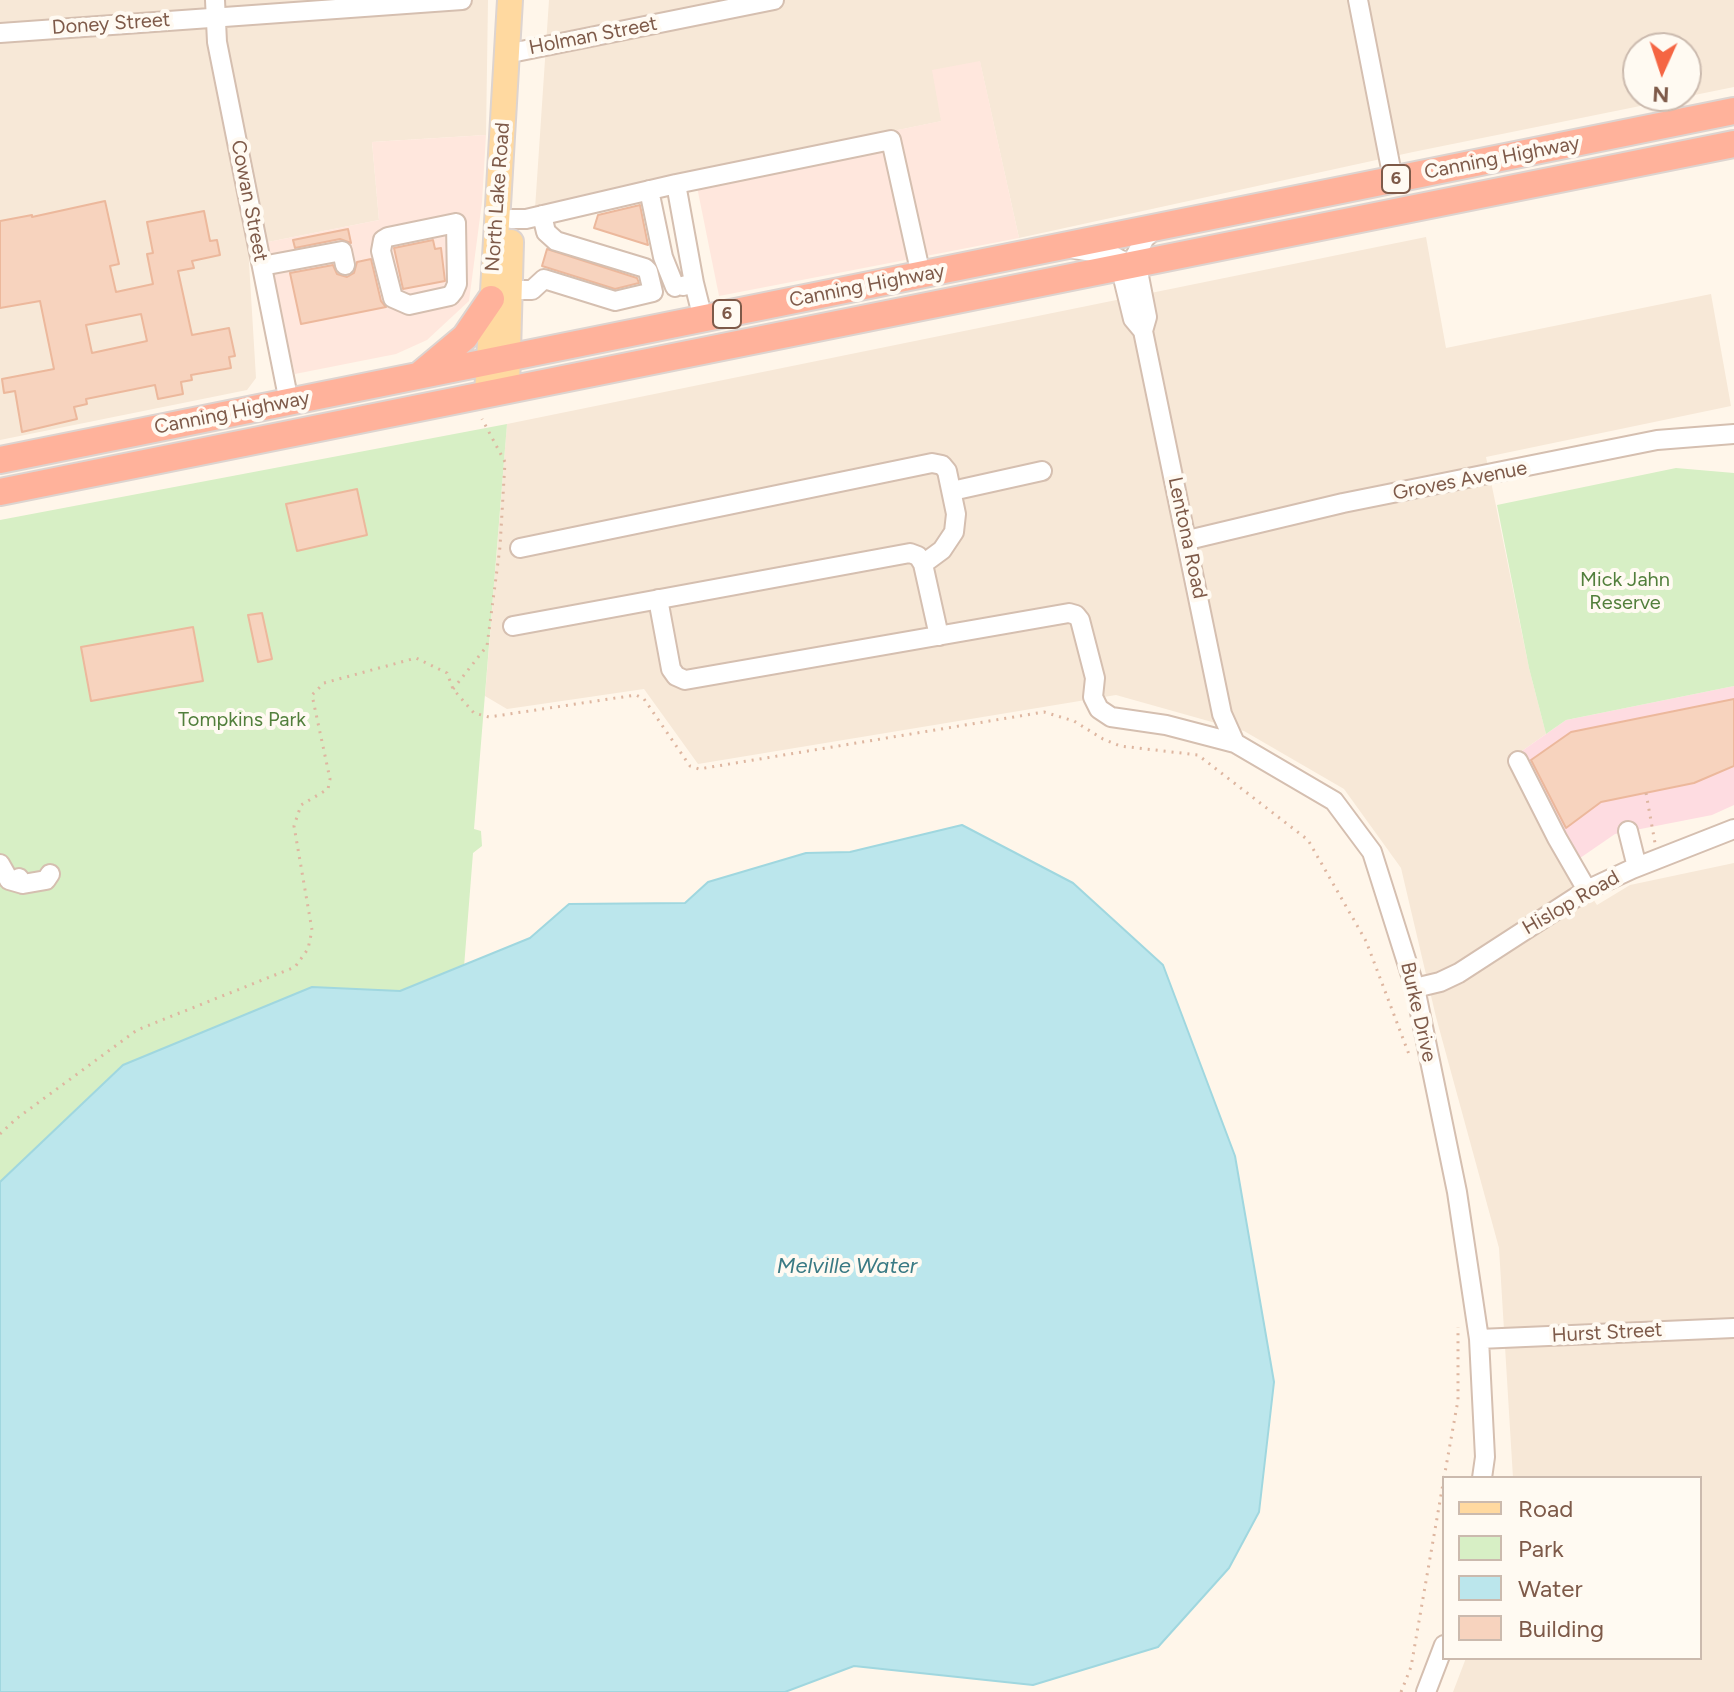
<!DOCTYPE html>
<html>
<head>
<meta charset="utf-8">
<style>
  body { margin:0 }
  #map { position:relative; width:1734px; height:1692px; overflow:hidden; background:#fff6ea; font-family:Figtree,sans-serif }
  canvas { display:block }
  .legend { position:absolute; left:1442px; top:1476px; width:260px; height:184px; box-sizing:border-box; background:#fffaf2; border:2px solid #cbbaae; margin:0; padding:10px 14px; list-style:none; font-size:24px; color:#7e5a49 }
  .legend li { display:flex; align-items:center; gap:16px; height:40px }
  .legend b { width:40px; border:2px solid #cbbaae }
  .north { position:absolute; left:1622px; top:32px; width:80px; height:80px; box-sizing:border-box; background:#fffaf2; border:2px solid #cbbaae; border-radius:50%; rotate:183deg; font-size:22px; font-weight:700; line-height:32px; text-align:center; color:#7e5a49 }
  .north::after { content:''; display:block; margin:auto; width:28px; height:36px; background:#f56543; clip-path:polygon(50% 0,100% 100%,50% 72%,0 100%) }
</style>
</head>
<body>
<div id="map">
<canvas width="1734" height="1692"></canvas>
<ul class="legend">
<li><b style="height:10px;background:#ffd9a0"></b>Road</li>
<li><b style="height:22px;background:#d7efc5"></b>Park</li>
<li><b style="height:22px;background:#bbe6ec"></b>Water</li>
<li><b style="height:22px;background:#f7d3be"></b>Building</li>
</ul>
<div class="north">N</div>
</div>
<script>
const context = document.querySelector('canvas').getContext('2d');
context.lineJoin = 'round';
function fillPath(path, color) {
  context.fillStyle = color;
  context.fill(path, 'evenodd');
}
function shape(rows) {
  const path = new Path2D();
  for (const r of rows) {
    path.moveTo(r[0], r[1]);
    for (let i = 2; i < r.length; i += 2) path.lineTo(r[i], r[i + 1]);
  }
  return path;
}
function trace(path, color, width, dash) {
  context.strokeStyle = color;
  context.lineWidth = width;
  context.lineCap = dash ? 'butt' : 'round';
  context.setLineDash(dash || []);
  context.stroke(path);
}
function label(font, color, halo, rows, align = 'center') {
  context.font = font + ' Figtree,sans-serif';
  context.lineWidth = 8;
  context.setLineDash([]);
  context.textBaseline = 'middle';
  context.strokeStyle = halo;
  context.fillStyle = color;
  for (const [text, x, y, turn = 0] of rows) {
    context.save();
    context.translate(x, y);
    context.rotate((+turn || 0) * Math.PI / 180);
    context.textAlign = isNaN(turn) ? turn : align;
    if (halo) context.strokeText(text, 0, 0);
    context.fillText(text, 0, 0);
    context.restore();
  }
}
fillPath(shape([
  [0,0,488,0,486,135,372,142,379,220,248,246,256,378,247,390,0,440],
  [549,0,1734,0,1734,87,1413,152,1019,238,980,62,942,121,694,172,535,209],
  [1638,48,1686,48,1686,96,1638,96],
  [1426,237,1446,348,1711,294,1731,406,1486,457,1529,668,1546,734,1512,758,1587,890,1597,905,1630,885,1734,863,1734,1692,1453,1692,1466,1658,1700,1658,1700,1478,1513,1478,1499,1248,1436,1017,1401,868,1344,789,1244,731,1116,695,698,764,644,689,507,709,485,696,507,424]
]), '#f7e8d7');
fillPath(shape([
  [980,61,1019,238,719,296,694,172,941,121,932,70],
  [486,135,482,202,469,301,427,340,396,354,295,374,263,243,379,220,372,142]
]), '#ffe7dd');
fillPath(shape([
  [1734,686,1734,805,1712,815,1615,834,1567,867,1512,758,1566,720]
]), '#fedce1');
fillPath(shape([
  [507,424,474,829,481,831,482,846,473,853,464,967,400,991,311,987,123,1065,0,1182,0,520],
  [1676,468,1734,473,1734,686,1566,720,1546,734,1529,668,1497,505]
]), '#d7efc5');
const water = shape([
  [962,825,1073,883,1163,965,1235,1156,1274,1382,1259,1512,1229,1568,1158,1647,1033,1685,854,1666,785,1692,0,1692,0,1182,123,1065,312,987,400,991,530,938,569,904,685,903,708,882,806,853,850,852,962,825]
]);
fillPath(water, '#bbe6ec');
trace(water, '#a0d7df', 2);
const building = shape([
  [105,201,119,264,110,266,116,292,153,284,147,254,153,253,147,222,204,211,210,241,217,240,220,255,192,261,194,268,178,271,192,335,229,328,235,356,229,357,231,368,191,375,192,380,181,382,183,394,158,399,155,385,86,399,87,404,74,407,77,419,22,432,15,391,4,393,2,379,54,369,40,301,0,308,0,221,32,215,32,217,105,201],
  [141,314,147,341,92,353,86,325,141,314],
  [640,205,648,245,594,228,598,215,640,205],
  [348,229,351,243,340,239,295,248,293,240,348,229],
  [433,240,435,249,441,248,445,281,403,289,394,248,433,240],
  [547,249,637,278,639,283,615,289,542,266,547,249],
  [371,259,381,301,386,307,301,324,290,273,333,265,337,274,347,277,354,273,357,262,371,259],
  [357,489,367,535,297,551,286,504,357,489],
  [262,613,272,659,258,662,248,615,262,613],
  [193,627,203,681,91,701,81,647,193,627],
  [1734,699,1734,766,1694,783,1601,802,1566,828,1531,760,1571,732,1734,699]
]);
fillPath(building, '#f7d3be');
trace(building, '#ecb89c', 2);
const minor = shape([
  [215,0,217,42,289,402],
  [1358,0,1393,179],
  [0,33,462,0],
  [506,54,774,0],
  [676,184,694,283],
  [649,190,663,257,675,287],
  [511,219,526,219,676,184,891,140,921,275],
  [456,223,457,284,454,291,450,296,409,305,393,298,381,251,383,240,388,237,456,223],
  [1074,249,1112,255,1130,265,1139,276,1147,317,1143,331,1222,714,1235,743],
  [262,266,342,251,345,265],
  [683,286,694,283,703,319],
  [510,290,532,290,544,279,615,301,653,292,648,271,645,268,556,241,546,232,542,215],
  [1143,331,1133,319,1123,278,1145,238,1156,228],
  [952,491,1042,471],
  [1188,540,1343,503,1657,440,1734,434],
  [520,548,932,463,942,465,947,471,956,514,954,532,942,550,923,564],
  [658,599,671,669,676,676,685,680,1069,613,1076,615,1080,620,1095,678,1093,697,1099,709,1111,717,1166,725,1235,743,1334,801,1372,852,1415,988,1457,1192,1479,1339,1485,1457,1482,1478],
  [513,626,910,553,918,556,923,564,939,636],
  [1518,761,1557,838,1587,890],
  [1628,831,1637,867],
  [0,864,9,880,23,884],
  [19,878,23,884,46,880,50,874],
  [1415,988,1440,982,1459,973,1587,890,1632,869,1734,829],
  [1479,1339,1734,1328],
  [1426,1692,1444,1645]
]);
const major = shape([
  [507,390,511,242],
  [487,394,510,0]
]);
const highway = shape([
  [422,373,465,337,491,299],
  [0,460,1734,111],
  [0,492,1734,144]
]);
trace(minor, '#d5bfb0', 22);
trace(major, '#ddd4d0', 28);
trace(highway, '#ddd4d0', 30);
trace(shape([
  [453,689,487,646,500,547,505,462,482,419],
  [1646,793,1655,843],
  [0,1134,16,1119,137,1030,295,967,308,949,312,930,294,826,301,805,328,789,330,779,312,695,324,683,416,658,447,673,453,689,474,713,489,717,636,695,644,699,690,766,699,769,1044,712,1074,721,1103,739,1120,746,1198,755,1308,840,1366,941,1410,1057],
  [1444,1478,1458,1400,1458,1327],
  [1401,1692,1411,1667,1444,1478]
]), '#deb6a0', 3, [2, 6]);
trace(minor, '#fff', 18);
trace(major, '#ffd9a0', 24);
trace(highway, '#ffb29b', 26);
for (const [x, y, w] of [
  [1396,179,28],
  [727,314,28]
]) {
  const box = new Path2D();
  box.roundRect(x - w / 2, y - 14, w, 28, 6);
  context.fillStyle = '#fffaf2';
  context.fill(box);
  trace(box, '#7e5a49', 2);
}
label('bold 18px', '#7e5a49', null, [
  ["6",1396,179],
  ["6",727,314]
]);
label('20px', '#7e5a49', '#fffaf2', [
  ["Doney Street",111,24,-4],
  ["Holman Street",593,36,-11],
  ["Canning Highway",1502,158,-11],
  ["North Lake Road",498,197,-86],
  ["Cowan Street",249,201,79],
  ["Canning Highway",867,286,-11],
  ["Canning Highway",232,413,-11],
  ["Groves Avenue",1460,481,-11],
  ["Lentona Road",1187,538,78],
  ["Hislop Road",1571,903,-30],
  ["Burke Drive",1418,1012,77],
  ["Hurst Street",1607,1333,-3]
]);
label('20px', '#527f3c', '#fffaf2', [
  ["Mick Jahn",1625,580],
  ["Reserve",1625,603],
  ["Tompkins Park",242,720]
]);
label('italic 22px', '#3a7a84', '#fffaf2', [
  ["Melville Water",847,1267]
]);
</script>
</body>
</html>
